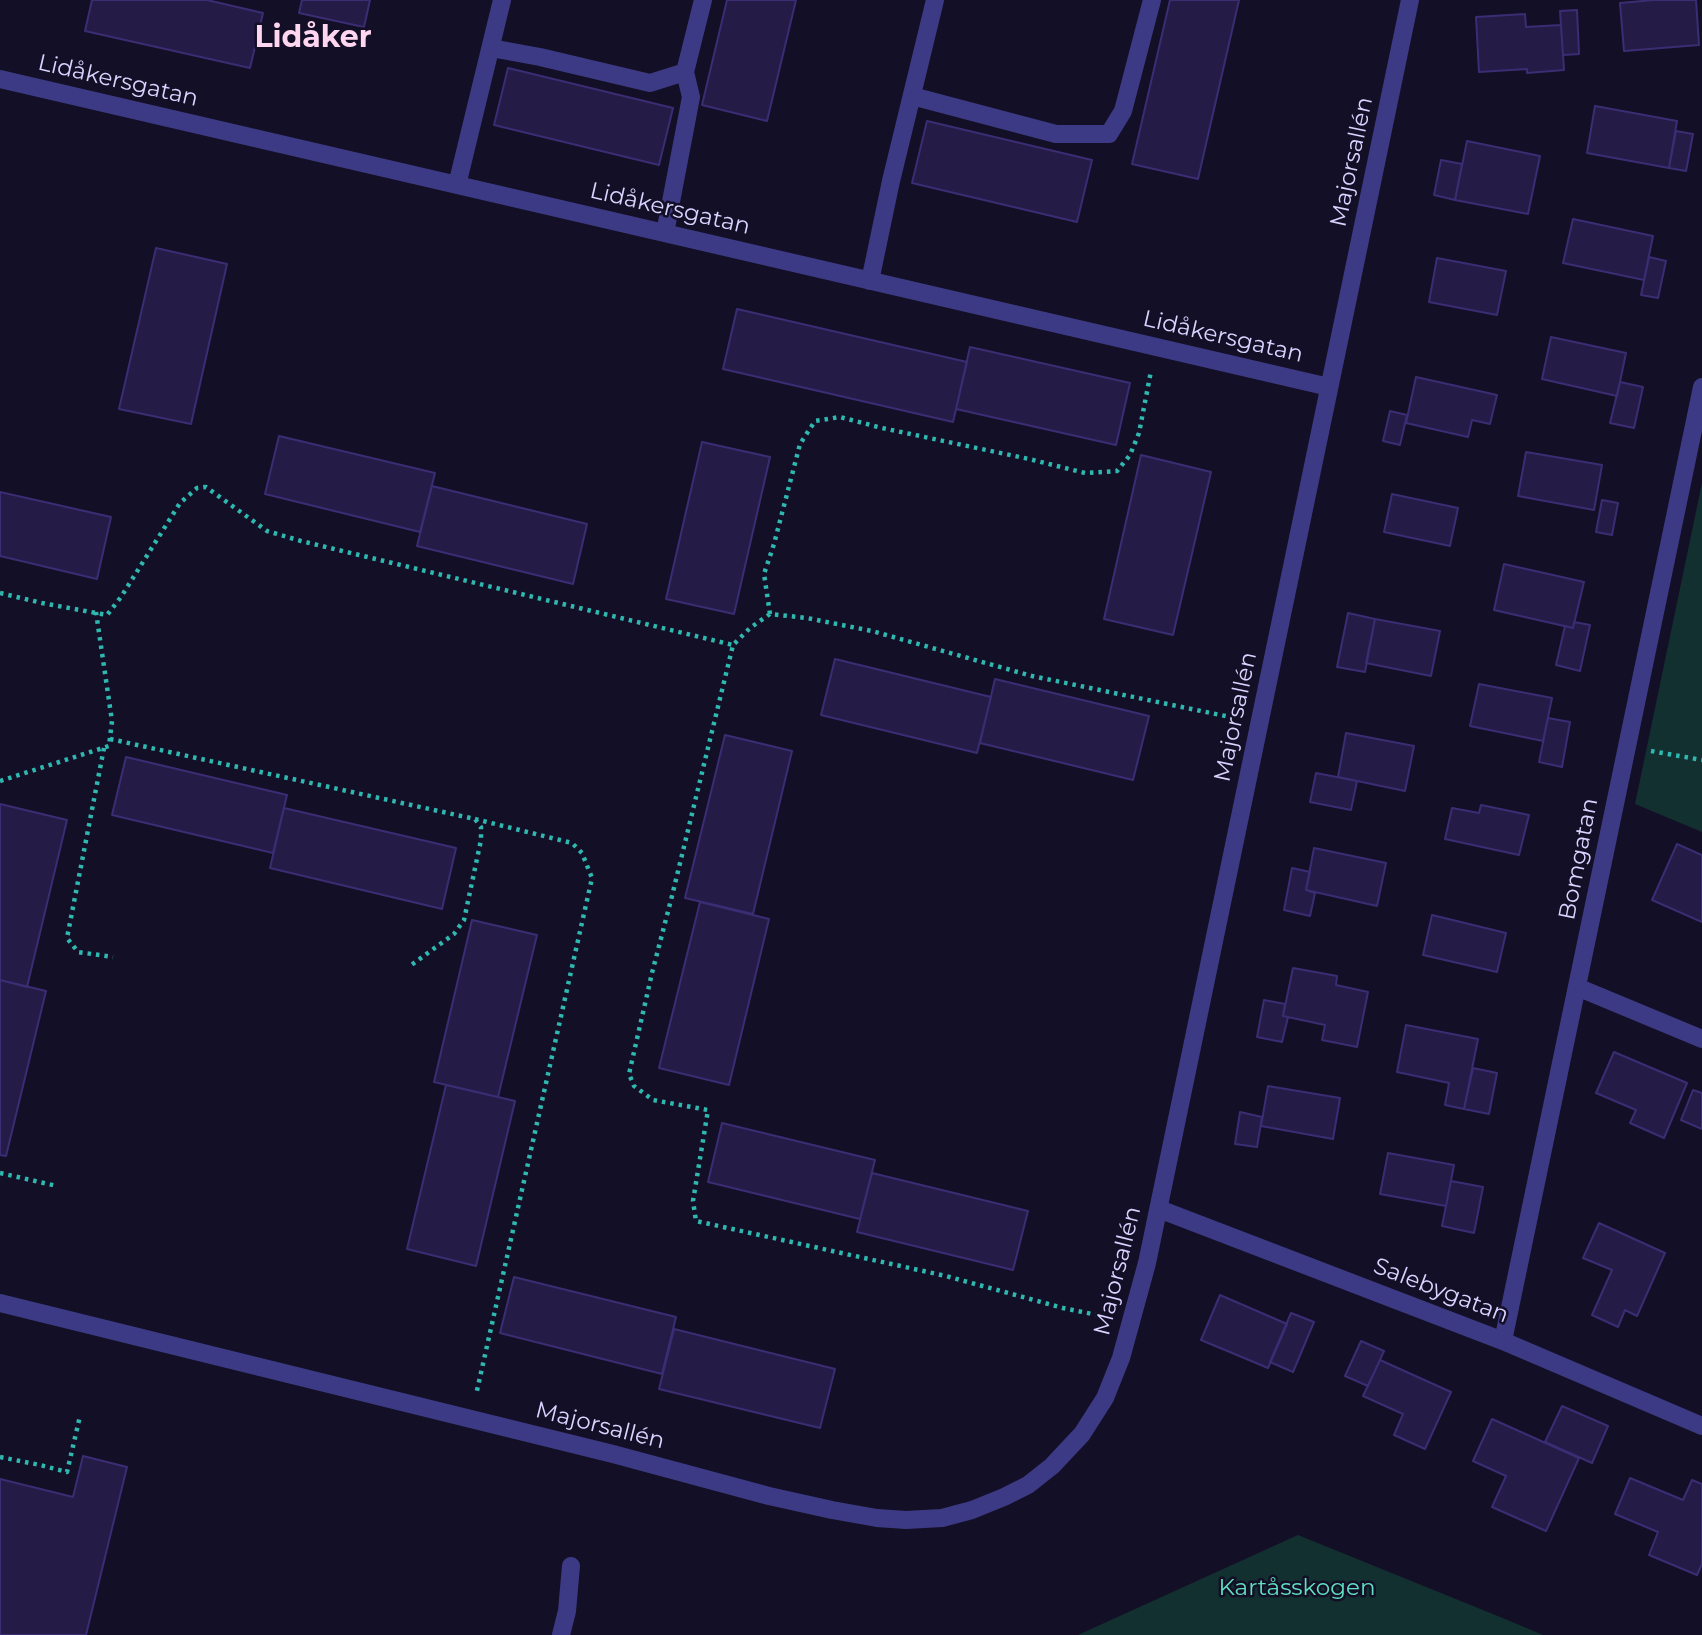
<!DOCTYPE html>
<html>
<head>
<meta charset="utf-8">
<style>
  body { margin:0 }
  canvas { display:block; background:#130f26 }
</style>
</head>
<body>
<canvas width="1702" height="1635"></canvas>
<script>
const context = document.querySelector('canvas').getContext('2d');
context.lineJoin = 'round';
function fillPath(path, color) {
  context.fillStyle = color;
  context.fill(path, 'evenodd');
}
function shape(rows) {
  const path = new Path2D();
  for (const r of rows) {
    path.moveTo(r[0], r[1]);
    for (let i = 2; i < r.length; i += 2) path.lineTo(r[i], r[i + 1]);
  }
  return path;
}
function trace(path, color, width, dash) {
  context.strokeStyle = color;
  context.lineWidth = width;
  context.lineCap = dash ? 'butt' : 'round';
  context.setLineDash(dash || []);
  context.stroke(path);
}
function label(font, color, halo, rows, align = 'center') {
  context.font = font + ' Montserrat,sans-serif';
  context.lineWidth = 5;
  context.setLineDash([]);
  context.textBaseline = 'middle';
  context.strokeStyle = halo;
  context.fillStyle = color;
  for (const [text, x, y, turn = 0] of rows) {
    context.save();
    context.translate(x, y);
    context.rotate((+turn || 0) * Math.PI / 180);
    context.textAlign = isNaN(turn) ? turn : align;
    if (halo) context.strokeText(text, 0, 0);
    context.fillText(text, 0, 0);
    context.restore();
  }
}
fillPath(shape([
  [1702,483,1702,832,1635,804],
  [1298,1535,1505,1619,1543,1635,1078,1635]
]), '#12302f');
const building = shape([
  [92,0,207,0,263,13,250,68,85,31,92,0],
  [302,0,370,0,364,27,299,13,302,0],
  [727,0,796,0,767,121,702,105,727,0],
  [1170,0,1239,0,1198,179,1132,164,1170,0],
  [1654,0,1696,0,1699,45,1624,51,1620,3,1654,0],
  [1577,10,1579,54,1563,55,1560,11,1577,10],
  [1525,14,1526,27,1561,25,1564,70,1527,73,1527,69,1479,72,1476,17,1525,14],
  [508,68,673,108,659,165,494,125,508,68],
  [1595,106,1677,121,1669,168,1587,153,1595,106],
  [927,121,1092,160,1077,222,912,183,927,121],
  [1676,131,1693,134,1686,171,1669,168,1676,131],
  [1467,141,1540,156,1528,214,1455,200,1467,141],
  [1441,160,1462,164,1455,200,1434,195,1441,160],
  [1573,219,1653,236,1644,280,1563,263,1573,219],
  [156,248,227,264,191,424,119,409,156,248],
  [1649,257,1666,261,1658,298,1641,295,1649,257],
  [1437,258,1506,271,1497,315,1429,302,1437,258],
  [737,309,967,362,953,422,723,369,737,309],
  [1551,337,1626,353,1617,396,1542,379,1551,337],
  [970,347,1130,383,1116,445,956,409,970,347],
  [1416,377,1497,395,1490,424,1472,420,1468,437,1406,423,1416,377],
  [1620,382,1643,387,1634,428,1610,423,1620,382],
  [1390,411,1407,415,1400,445,1383,441,1390,411],
  [279,436,435,473,420,532,265,494,279,436],
  [702,442,770,457,734,614,666,599,702,442],
  [1526,452,1602,465,1594,510,1518,496,1526,452],
  [1141,455,1211,472,1173,635,1104,619,1141,455],
  [432,486,587,524,573,584,417,546,432,486],
  [0,492,111,517,97,579,0,556,0,492],
  [1392,494,1458,508,1450,546,1384,532,1392,494],
  [1602,500,1618,503,1612,535,1596,532,1602,500],
  [1504,564,1584,582,1573,628,1494,610,1504,564],
  [1348,613,1375,619,1365,672,1337,667,1348,613],
  [1375,619,1440,631,1431,676,1366,663,1375,619],
  [1574,622,1590,625,1580,671,1556,665,1565,626,1573,628,1574,622],
  [835,659,991,697,977,753,821,715,835,659],
  [995,679,1149,716,1133,780,980,743,995,679],
  [1479,684,1552,698,1543,741,1470,726,1479,684],
  [1548,718,1570,722,1562,767,1539,762,1548,718],
  [1346,733,1414,746,1405,791,1338,777,1346,733],
  [725,735,792,751,753,914,685,898,725,735],
  [126,757,287,795,273,853,112,815,126,757],
  [1316,773,1357,781,1351,810,1310,802,1316,773],
  [0,804,67,820,27,987,0,980,0,804],
  [1481,805,1529,815,1519,855,1445,839,1452,808,1479,813,1481,805],
  [284,808,456,848,442,909,270,868,284,808],
  [1677,844,1702,855,1702,922,1652,900,1677,844],
  [1314,848,1386,863,1377,906,1306,890,1314,848],
  [1292,868,1310,872,1306,890,1315,893,1310,916,1284,910,1292,868],
  [700,902,769,919,729,1085,659,1068,700,902],
  [1432,915,1506,933,1497,972,1423,955,1432,915],
  [472,920,537,935,498,1097,434,1082,472,920],
  [1293,968,1337,976,1336,985,1368,992,1357,1047,1322,1040,1325,1025,1283,1016,1293,968],
  [0,980,46,991,6,1156,0,1155,0,980],
  [1264,1000,1285,1004,1283,1016,1288,1017,1282,1042,1257,1037,1264,1000],
  [1406,1025,1478,1039,1464,1109,1445,1105,1449,1083,1397,1072,1406,1025],
  [1614,1052,1687,1083,1664,1138,1630,1123,1636,1110,1596,1093,1614,1052],
  [1473,1068,1497,1073,1489,1114,1464,1109,1473,1068],
  [446,1085,515,1101,476,1266,407,1249,446,1085],
  [1268,1086,1340,1098,1333,1139,1261,1126,1268,1086],
  [1693,1090,1702,1093,1702,1129,1681,1120,1693,1090],
  [1240,1112,1262,1117,1257,1147,1235,1144,1240,1112],
  [722,1123,875,1160,860,1219,708,1182,722,1123],
  [1388,1153,1454,1165,1446,1206,1380,1194,1388,1153],
  [872,1173,1028,1211,1013,1270,857,1232,872,1173],
  [1451,1181,1483,1187,1474,1233,1442,1226,1451,1181],
  [1599,1223,1665,1253,1637,1316,1625,1310,1618,1327,1592,1315,1612,1270,1583,1258,1599,1223],
  [514,1277,676,1317,662,1374,500,1333,514,1277],
  [1220,1295,1287,1324,1268,1368,1201,1340,1220,1295],
  [1291,1313,1314,1322,1293,1372,1270,1362,1291,1313],
  [674,1329,835,1369,820,1428,659,1389,674,1329],
  [1361,1341,1384,1351,1368,1386,1345,1376,1361,1341],
  [1380,1360,1451,1392,1425,1449,1394,1435,1403,1414,1363,1396,1380,1360],
  [1562,1406,1608,1426,1592,1463,1545,1442,1562,1406],
  [1492,1419,1579,1458,1546,1531,1492,1507,1506,1476,1473,1461,1492,1419],
  [83,1456,127,1467,86,1635,0,1635,0,1479,73,1497,83,1456],
  [1630,1478,1683,1500,1692,1480,1702,1484,1702,1564,1697,1575,1649,1555,1658,1532,1615,1514,1630,1478]
]);
fillPath(building, '#241b47');
trace(building, '#3b2d73', 2);
trace(shape([
  [0,593,42,603,107,615,121,597,180,503,197,488,206,487,267,531,301,541,733,645],
  [770,614,764,574,774,544,800,444,815,421,840,417,882,428,1029,459,1085,473,1117,471,1130,455,1139,433,1151,371],
  [110,739,475,819,481,827,481,840,464,920,454,934,410,966],
  [104,748,67,938,78,952,113,957],
  [1651,751,1702,760],
  [0,781,109,746,112,721,96,612],
  [475,819,572,843,582,853,592,878,476,1395],
  [0,1173,57,1186],
  [1107,1317,1063,1308,946,1276,696,1221,693,1201,708,1110,653,1100,634,1086,629,1074,652,973,672,896,733,645,750,628,770,614,807,618,872,631,1032,676,1235,718],
  [0,1457,40,1465,67,1472,80,1416]
]), '#2fb8b0', 4.5, [3.5, 5]);
trace(shape([
  [491,48,540,57,650,83,685,72,703,0],
  [0,79,1329,387],
  [912,96,1056,134,1109,134,1123,111,1152,0],
  [457,185,502,0],
  [665,233,691,97,685,72],
  [870,281,891,181,935,0],
  [1577,987,1702,1039],
  [1159,1209,1503,1341,1702,1426],
  [0,1303,613,1454,769,1496,832,1510,877,1518,906,1520,942,1518,972,1510,1004,1497,1028,1485,1052,1466,1082,1434,1105,1398,1121,1358,1147,1263,1410,0],
  [1503,1341,1702,387],
  [561,1635,567,1611,571,1566]
]), '#3d3a85', 18);
label('23px', '#d9d4ff', '#130f26', [
  ["Lidåkersgatan",118,81,13],
  ["Majorsallén",1352,162,-78],
  ["Lidåkersgatan",670,209,13],
  ["Lidåkersgatan",1223,337,13],
  ["Majorsallén",1236,717,-78],
  ["Bomgatan",1579,859,-79],
  ["Majorsallén",1118,1271,-76],
  ["Salebygatan",1441,1291,21],
  ["Majorsallén",600,1426,14]
]);
label('23px', '#5fe0c0', '#130f26', [
  ["Kartåsskogen",1297,1588]
]);
label('bold 30px', '#ffd6f0', '#130f26', [
  ["Lidåker",313,38]
]);
</script>
</body>
</html>
